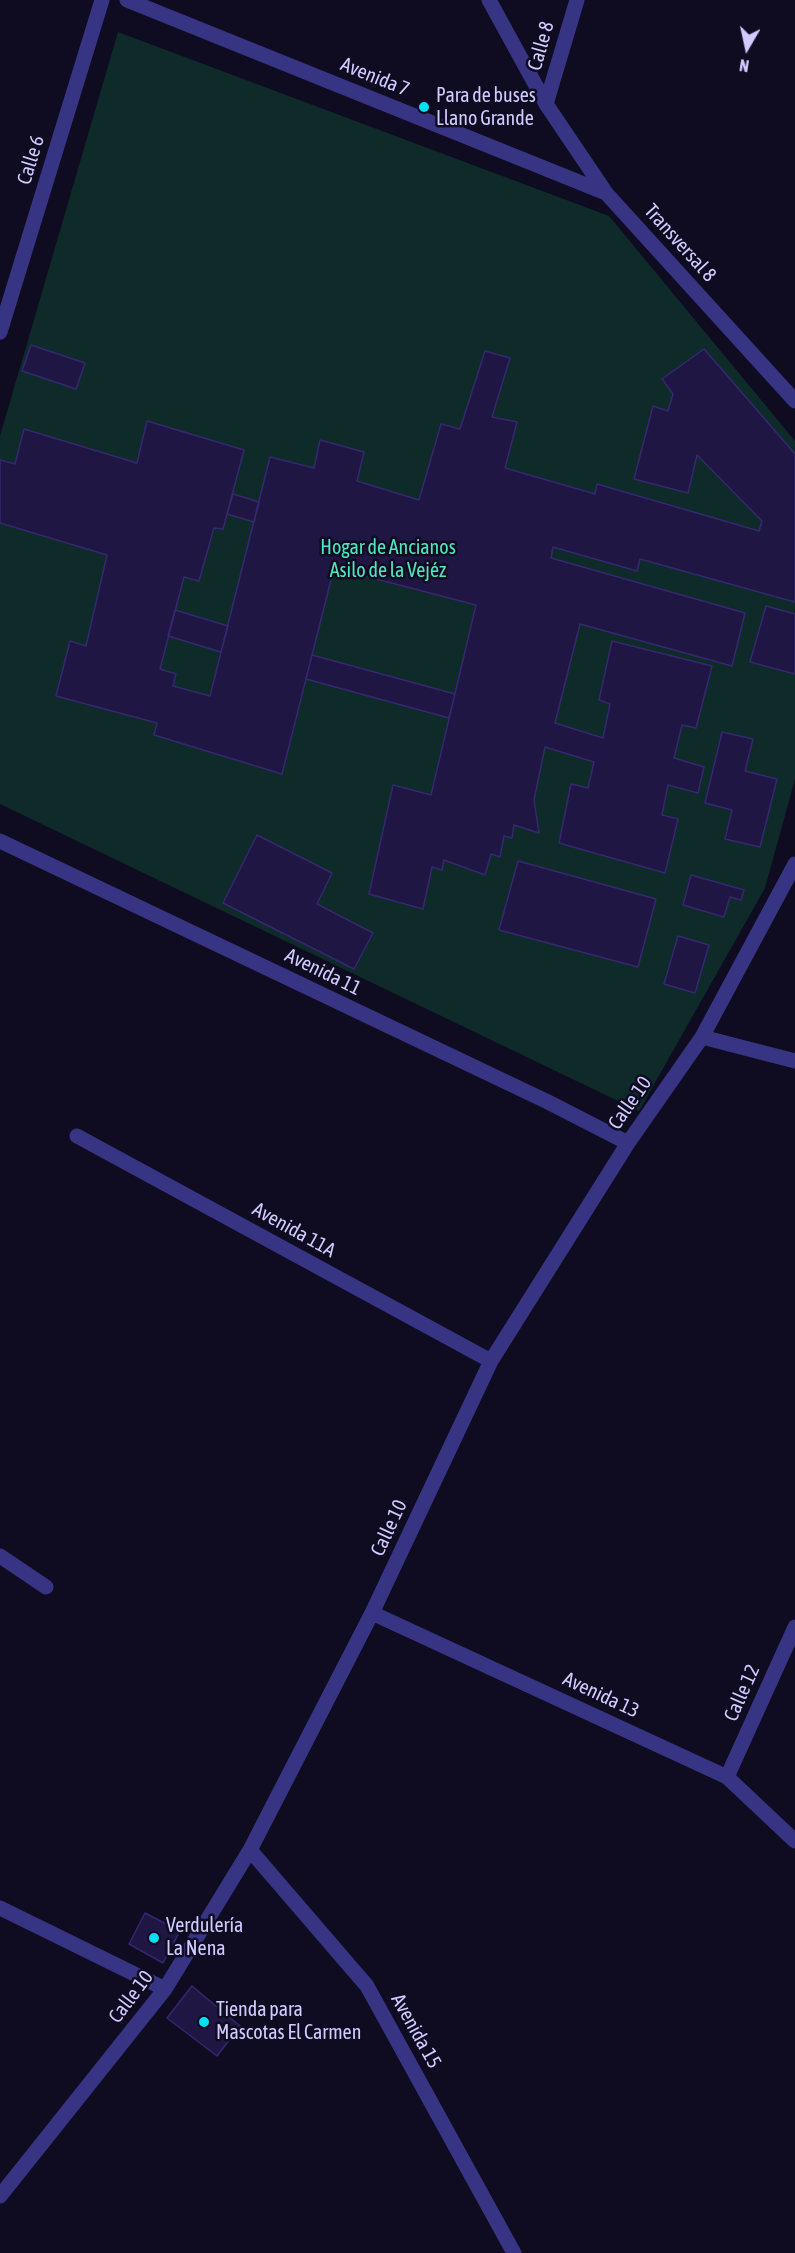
<!DOCTYPE html>
<html>
<head>
<meta charset="utf-8">
<style>
  body { margin:0 }
  #map { position:relative; width:795px; height:2253px; overflow:hidden; background:#0f0c21; font-family:"Asap Condensed",sans-serif }
  canvas { display:block }
  .north { position:absolute; left:717px; top:18px; width:60px; height:60px; -webkit-text-stroke:4px #0f0c21; paint-order:stroke; rotate:189deg; font-size:16px; font-weight:700; line-height:24px; text-align:center; color:#d1cbff }
  .north::after { content:''; display:block; margin:auto; width:21px; height:27px; background:#d1cbff; clip-path:polygon(50% 0,100% 100%,50% 72%,0 100%) }
</style>
</head>
<body>
<div id="map">
<canvas width="795" height="2253"></canvas>
<div class="north">N</div>
</div>
<script>
const context = document.querySelector('canvas').getContext('2d');
context.lineJoin = 'round';
function fillPath(path, color) {
  context.fillStyle = color;
  context.fill(path, 'evenodd');
}
function shape(rows) {
  const path = new Path2D();
  for (const r of rows) {
    path.moveTo(r[0], r[1]);
    for (let i = 2; i < r.length; i += 2) path.lineTo(r[i], r[i + 1]);
  }
  return path;
}
function trace(path, color, width, dash) {
  context.strokeStyle = color;
  context.lineWidth = width;
  context.lineCap = dash ? 'butt' : 'round';
  context.setLineDash(dash || []);
  context.stroke(path);
}
function label(font, color, halo, rows, align = 'center') {
  context.font = font + ' "Asap Condensed",sans-serif';
  context.lineWidth = 5;
  context.setLineDash([]);
  context.textBaseline = 'middle';
  context.strokeStyle = halo;
  context.fillStyle = color;
  for (const [text, x, y, turn = 0] of rows) {
    context.save();
    context.translate(x, y);
    context.rotate((+turn || 0) * Math.PI / 180);
    context.textAlign = isNaN(turn) ? turn : align;
    if (halo) context.strokeText(text, 0, 0);
    context.fillText(text, 0, 0);
    context.restore();
  }
}
fillPath(shape([
  [118,32,609,216,795,441,795,779,765,888,639,1111,0,804,0,436]
]), '#0e2b2a');
const building = shape([
  [31,345,85,363,76,389,22,371,31,345],
  [704,349,795,454,795,602,640,559,637,571,553,547,551,558,745,613,732,666,580,624,555,723,603,738,610,704,599,700,612,641,712,666,696,728,682,725,674,758,704,767,698,793,668,785,662,815,678,819,665,873,559,843,571,784,588,788,594,762,545,747,534,800,539,833,514,825,512,838,504,836,500,857,491,854,485,875,444,860,442,870,432,867,423,909,369,894,393,785,431,795,476,605,334,568,282,774,154,735,157,723,56,696,70,641,86,646,107,555,0,523,0,460,15,464,24,429,137,463,147,421,244,450,223,529,214,528,199,581,184,577,160,669,176,674,173,686,210,696,270,457,314,468,320,440,364,452,357,481,419,500,441,424,460,429,485,351,510,358,492,417,517,422,505,468,595,494,597,484,759,531,762,521,697,455,688,493,634,479,653,406,668,411,673,394,662,379,704,349],
  [233,494,259,502,254,522,227,514,233,494],
  [766,606,795,614,795,674,750,662,766,606],
  [175,610,228,626,221,652,168,636,175,610],
  [312,655,455,694,449,718,306,679,312,655],
  [722,732,753,739,745,771,777,779,760,847,725,839,732,810,705,803,722,732],
  [257,835,332,873,317,904,373,933,354,969,223,903,257,835],
  [518,861,656,899,638,967,499,930,518,861],
  [691,875,744,890,741,900,730,897,724,917,683,905,691,875],
  [678,936,709,945,695,993,664,984,678,936],
  [145,1913,180,1931,163,1963,129,1944,145,1913],
  [192,1986,240,2026,217,2056,167,2018,192,1986]
]);
fillPath(building, '#1f1643');
trace(building, '#352770', 1.5);
trace(shape([
  [127,0,606,193],
  [489,0,546,104,606,193,795,401],
  [546,104,577,0],
  [0,332,102,0],
  [0,841,548,1102,628,1143],
  [702,1037,795,1061],
  [77,1136,491,1361],
  [0,1556,46,1587],
  [372,1613,727,1777,795,1841],
  [727,1777,795,1627],
  [250,1850,367,1986,514,2253],
  [0,1908,165,1989],
  [0,2196,165,1989,250,1850,372,1613,491,1361,628,1143,702,1037,795,864]
]), '#373483', 15);
for (const [x, y, r, color] of [
  [424,107,6,"#00def6"],
  [154,1938,6,"#00def6"],
  [204,2022,6,"#00def6"]
]) {
  const dot = new Path2D();
  dot.arc(x, y, r, 0, 2 * Math.PI);
  context.fillStyle = color;
  context.fill(dot);
  trace(dot, '#0f0c21', 2);
}
label('20px', '#d1cbff', '#0f0c21', [
  ["Calle 8",541,46,-74],
  ["Avenida 7",375,77,22],
  ["Calle 6",31,160,-73],
  ["Transversal 8",680,243,48],
  ["Avenida 11",323,972,26],
  ["Calle 10",630,1103,-55],
  ["Avenida 11A",294,1230,29],
  ["Calle 10",389,1528,-65],
  ["Calle 12",742,1693,-66],
  ["Avenida 13",601,1695,25],
  ["Calle 10",131,1997,-53],
  ["Avenida 15",416,2031,61]
]);
label('20px', '#d1cbff', '#0f0c21', [
  ["Para de buses",436,96],
  ["Llano Grande",436,119],
  ["Verdulería",166,1926],
  ["La Nena",166,1949],
  ["Tienda para",216,2010],
  ["Mascotas El Carmen",216,2033]
], 'left');
label('20px', '#51e6c0', '#0f0c21', [
  ["Hogar de Ancianos",388,548],
  ["Asilo de la Vejéz",388,571]
]);
</script>
</body>
</html>
